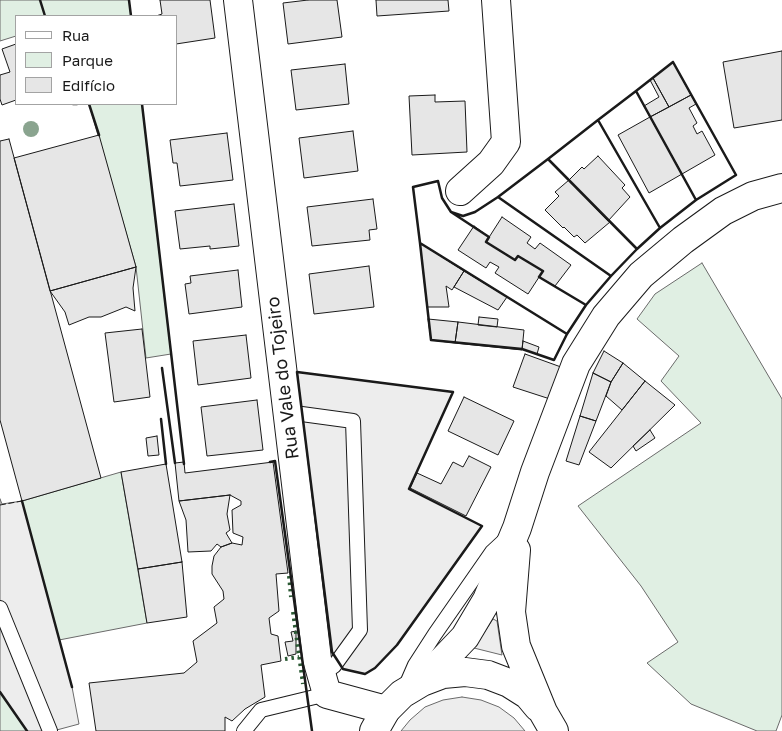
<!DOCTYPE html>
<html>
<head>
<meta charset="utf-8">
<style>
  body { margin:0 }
  #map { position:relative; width:782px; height:731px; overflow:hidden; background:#fff; font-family:"Golos Text",sans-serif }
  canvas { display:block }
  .legend { position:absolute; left:15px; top:15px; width:162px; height:90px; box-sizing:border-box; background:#fff; border:1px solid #a3a3a3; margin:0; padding:6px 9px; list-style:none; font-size:15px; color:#1a1a1a }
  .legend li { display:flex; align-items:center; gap:10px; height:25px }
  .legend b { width:25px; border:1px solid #a3a3a3 }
</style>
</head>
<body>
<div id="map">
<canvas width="782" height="731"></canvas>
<ul class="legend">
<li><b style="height:6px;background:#fff"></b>Rua</li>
<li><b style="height:14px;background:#e0efe3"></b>Parque</li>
<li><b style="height:14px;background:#e6e6e6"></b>Edifício</li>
</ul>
</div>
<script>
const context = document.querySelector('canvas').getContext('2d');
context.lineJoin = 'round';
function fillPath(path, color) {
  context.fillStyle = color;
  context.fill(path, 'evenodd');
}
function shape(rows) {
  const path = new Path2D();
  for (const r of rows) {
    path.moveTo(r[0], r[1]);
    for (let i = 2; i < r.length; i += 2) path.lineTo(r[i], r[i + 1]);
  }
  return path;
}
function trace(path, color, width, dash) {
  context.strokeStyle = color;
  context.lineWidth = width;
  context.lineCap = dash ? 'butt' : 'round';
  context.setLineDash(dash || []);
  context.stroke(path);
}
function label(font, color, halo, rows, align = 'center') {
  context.font = font + ' "Golos Text",sans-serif';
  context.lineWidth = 4;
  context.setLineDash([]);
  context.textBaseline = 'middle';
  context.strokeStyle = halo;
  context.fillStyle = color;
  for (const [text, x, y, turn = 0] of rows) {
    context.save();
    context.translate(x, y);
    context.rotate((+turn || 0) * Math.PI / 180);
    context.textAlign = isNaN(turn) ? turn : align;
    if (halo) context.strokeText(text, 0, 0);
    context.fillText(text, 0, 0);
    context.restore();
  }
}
const green = shape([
  [0,0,129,0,131,16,16,16,16,36,0,41,0,0],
  [89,104,142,104,171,354,146,358,136,267,89,104],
  [702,263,782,399,782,715,776,731,757,731,691,704,647,663,678,642,641,586,578,506,701,423,661,381,679,356,637,319,655,294,702,263],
  [121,472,147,623,59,640,22,501,121,472],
  [0,692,27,731,0,731,0,692]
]);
fillPath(green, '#e0efe3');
trace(green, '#6a6a6a', 1);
const parking = shape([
  [297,372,453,392,409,489,482,526,397,645,375,668,365,674,343,669,332,652,297,372],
  [0,499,2,504,22,501,72,687,79,724,53,731,27,731,0,692,0,499],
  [493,619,497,621,502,655,474,648,493,619],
  [462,697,481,700,499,707,514,718,525,731,401,731,410,720,425,707,443,700,462,697]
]);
fillPath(parking, '#ededed');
trace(parking, '#6a6a6a', 1);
const building = shape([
  [160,0,210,0,215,38,176,44,176,16,156,16,162,14,160,0],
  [308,0,337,0,342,37,288,44,283,3,308,0],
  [376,0,448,0,449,11,377,16,376,0],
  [16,44,16,100,2,105,0,99,0,75,10,72,2,49,16,44],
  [782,51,782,120,734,128,723,62,782,51],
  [673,62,691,95,669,107,653,78,673,62],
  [345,64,349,104,296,110,291,70,345,64],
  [653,78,669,107,650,117,644,106,659,97,650,80,653,78],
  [435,95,435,102,465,101,467,152,412,155,409,96,435,95],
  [691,95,696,104,689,108,697,123,693,126,697,134,702,131,715,155,682,174,650,117,691,95],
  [650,117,682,174,649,193,618,135,650,117],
  [353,131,358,171,304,178,299,138,353,131],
  [227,133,233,180,180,186,177,163,173,163,170,140,227,133],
  [99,135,136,267,50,291,14,158,99,135],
  [9,139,101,478,22,501,0,420,0,141,9,139],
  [598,156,625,185,622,188,630,197,608,221,569,180,582,167,584,169,598,156],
  [569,180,610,222,585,243,577,235,574,237,564,227,563,228,545,210,559,196,555,192,569,180],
  [373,199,377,229,369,230,370,240,312,246,307,207,373,199],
  [234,204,239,246,210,249,210,246,180,249,175,211,234,204],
  [502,217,531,237,527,243,535,249,540,243,571,265,555,286,539,277,543,271,518,256,515,260,486,242,502,217],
  [474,226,489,237,486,242,515,260,518,256,543,271,528,294,495,273,499,267,490,262,486,268,458,250,474,226],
  [420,243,464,271,452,290,446,286,449,307,427,307,420,243],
  [369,266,374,307,314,314,309,274,369,266],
  [136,267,133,288,135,311,126,307,101,317,89,317,69,325,65,312,50,291,136,267],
  [238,270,242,307,189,314,185,284,191,283,190,276,238,270],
  [464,271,507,297,498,310,454,287,464,271],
  [479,317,498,319,497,327,478,325,479,317],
  [428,319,458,322,455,343,431,340,428,319],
  [458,322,524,330,522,350,455,343,458,322],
  [142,329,150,397,114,402,105,333,142,329],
  [246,335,251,378,198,385,193,341,246,335],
  [523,341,539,347,537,354,522,349,523,341],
  [604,351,623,363,611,382,593,373,604,351],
  [525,354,561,367,550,399,513,387,525,354],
  [623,363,645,381,622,410,606,396,611,382,623,363],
  [593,373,611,382,596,421,580,416,593,373],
  [645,381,675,405,611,468,589,452,645,381],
  [464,397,514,421,498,455,448,431,464,397],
  [257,400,263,450,207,456,201,407,257,400],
  [580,416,596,421,579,465,566,461,580,416],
  [650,430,655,438,636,451,633,446,650,430],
  [157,436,159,455,148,456,146,438,157,436],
  [469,456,491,467,466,516,410,488,417,473,441,484,453,462,463,467,469,456],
  [184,462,185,473,273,462,288,573,276,574,279,611,269,618,271,634,278,636,281,661,261,665,265,697,245,709,232,721,225,717,225,731,96,731,89,683,184,673,197,662,193,641,217,623,214,607,224,599,223,591,212,574,212,566,214,556,221,547,232,543,242,545,243,537,233,533,232,510,241,505,241,501,230,495,179,501,175,463,184,462],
  [166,464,182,562,138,569,121,472,166,464],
  [230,495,227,514,230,530,226,533,232,543,221,547,217,544,211,551,188,552,186,520,179,501,230,495],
  [182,562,187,617,147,623,138,569,182,562],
  [296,631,296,654,288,656,285,642,293,641,291,632,296,631]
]);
fillPath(building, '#e6e6e6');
trace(building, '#1a1a1a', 1);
const lane = shape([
  [287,412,353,421,360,630,334,666,321,675],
  [0,608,50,731],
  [405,688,415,665,435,634,492,552,506,539],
  [244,731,261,710,327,694]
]);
const street = shape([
  [238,0,317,659,327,694,386,710],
  [460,191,491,163,506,142,496,0]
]);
const primary = shape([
  [516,550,511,612,516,646,543,712,554,731],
  [422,682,465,637,487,600,517,528,535,472,576,364,606,316,641,275,683,240,723,211,753,196,782,188],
  [374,731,386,710,402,694,422,682,443,674,465,672,488,675,509,683,528,695,538,707]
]);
trace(lane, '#1a1a1a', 16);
trace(street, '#1a1a1a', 30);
trace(primary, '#1a1a1a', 30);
trace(lane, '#fff', 14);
trace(street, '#fff', 28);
trace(primary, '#fff', 28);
trace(shape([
  [289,576,291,597],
  [293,612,303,684],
  [285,659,299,657]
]), '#2b5a34', 4, [2.5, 4]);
trace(shape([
  [0,505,22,501]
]), '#1a1a1a', 1, [6, 2.5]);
trace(shape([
  [40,0,45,16],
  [129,0,131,16],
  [673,62,736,175,696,200,636,91,673,62],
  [636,91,696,200,660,228,598,120,636,91],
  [73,104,77,104],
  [89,104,99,135],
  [142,104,184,464],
  [598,120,660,228,637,249,548,159,598,120],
  [548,159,637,249,611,276,498,197,548,159],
  [438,181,442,198,451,212,489,237,486,242,515,260,518,256,543,271,539,277,586,305,567,334,420,243,413,187,438,181],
  [498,197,611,276,586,305,539,277,543,271,518,256,515,260,486,242,489,237,451,212,463,216,475,212,498,197],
  [420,243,567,334,554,360,522,349,431,340,420,243],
  [162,368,175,463],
  [297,372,453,392,409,489,482,526,397,645,375,668,365,674,343,669,332,652,297,372],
  [161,419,166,464],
  [270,462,275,461,312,731],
  [22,501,72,687],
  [0,692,27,731]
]), '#1a1a1a', 2.5);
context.fillStyle = '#8aa48f';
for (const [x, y] of [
  [31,129]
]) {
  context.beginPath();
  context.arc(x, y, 8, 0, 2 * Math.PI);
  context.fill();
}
label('18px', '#1a1a1a', '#fff', [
  ["Rua Vale do Tojeiro",283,378,-97]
]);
</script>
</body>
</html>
